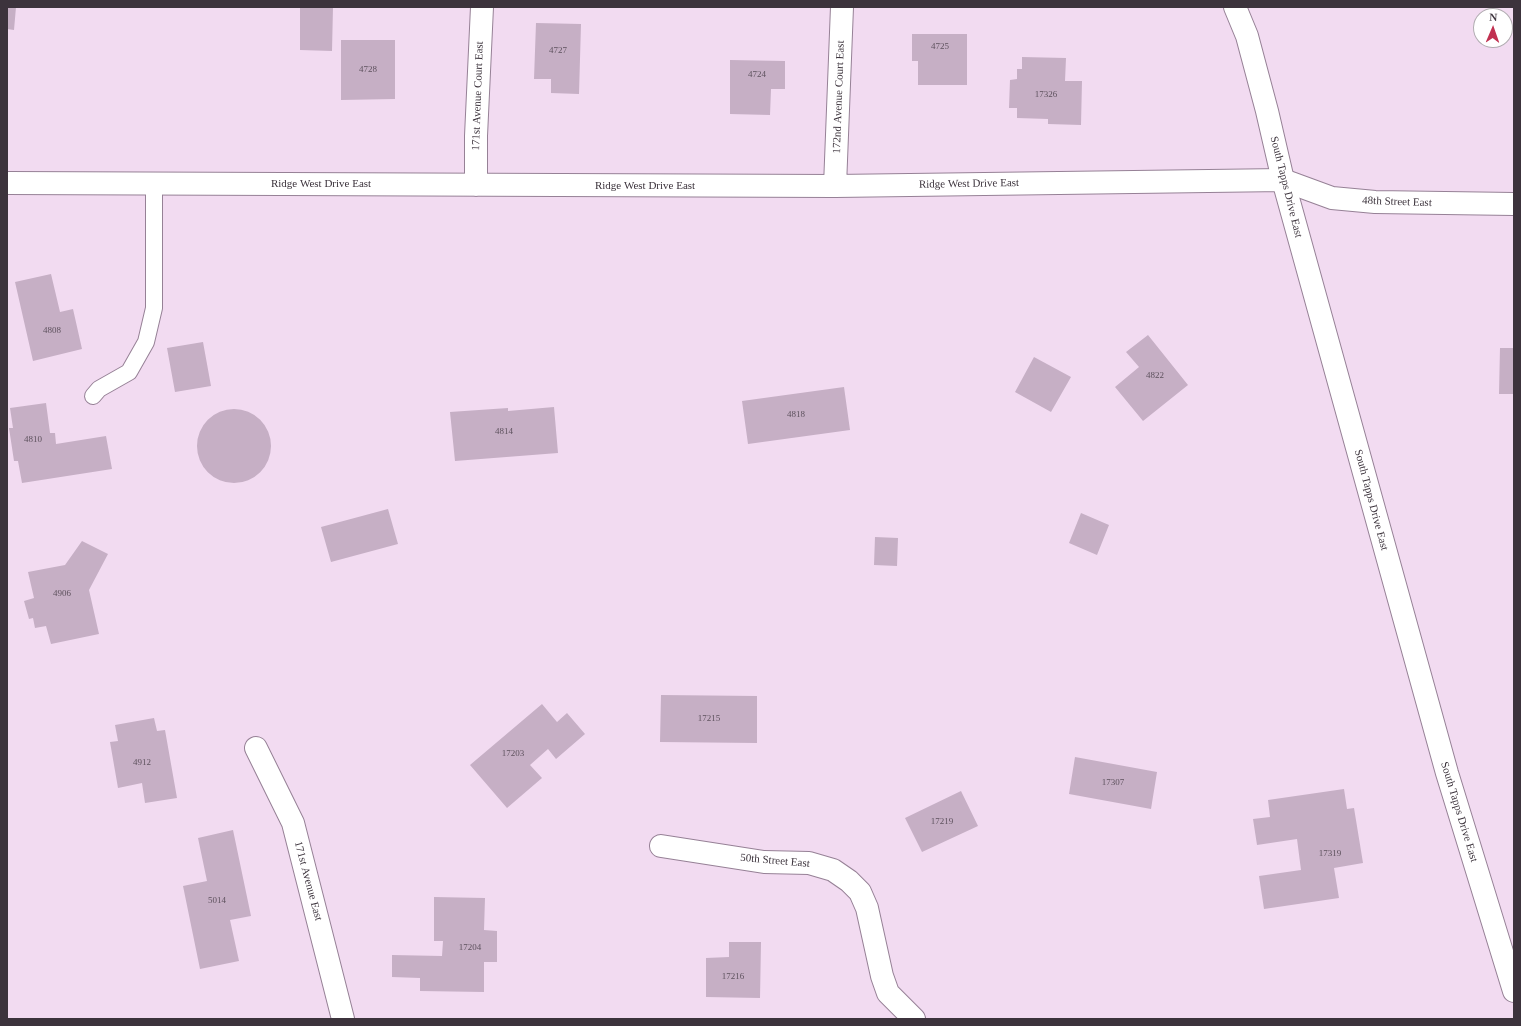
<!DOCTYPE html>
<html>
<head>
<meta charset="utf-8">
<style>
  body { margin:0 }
  #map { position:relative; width:1521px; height:1026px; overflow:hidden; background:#f2dbf1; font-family:Georgia,serif }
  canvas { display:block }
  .frame { position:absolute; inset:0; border:8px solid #3c333c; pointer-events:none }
  .north { position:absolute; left:1473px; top:8px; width:40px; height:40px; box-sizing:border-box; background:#fff; border:1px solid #b1adb1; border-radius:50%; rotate:2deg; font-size:11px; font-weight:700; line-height:16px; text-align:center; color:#3c333c }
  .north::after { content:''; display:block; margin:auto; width:14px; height:18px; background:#c13151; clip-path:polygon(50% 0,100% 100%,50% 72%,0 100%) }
</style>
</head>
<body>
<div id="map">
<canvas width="1521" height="1026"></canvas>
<div class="frame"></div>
<div class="north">N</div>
</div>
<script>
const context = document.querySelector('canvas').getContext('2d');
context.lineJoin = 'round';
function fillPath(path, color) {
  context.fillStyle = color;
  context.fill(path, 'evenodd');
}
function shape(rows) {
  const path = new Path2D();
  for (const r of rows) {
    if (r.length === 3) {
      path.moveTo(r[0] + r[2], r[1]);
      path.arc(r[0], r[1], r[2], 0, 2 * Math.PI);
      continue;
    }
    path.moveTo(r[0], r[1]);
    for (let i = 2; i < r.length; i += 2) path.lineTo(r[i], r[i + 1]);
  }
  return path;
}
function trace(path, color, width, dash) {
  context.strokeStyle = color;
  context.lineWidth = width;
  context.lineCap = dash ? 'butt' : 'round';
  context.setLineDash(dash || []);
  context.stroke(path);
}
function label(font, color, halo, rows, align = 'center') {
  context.font = font + ' Georgia,serif';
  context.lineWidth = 4;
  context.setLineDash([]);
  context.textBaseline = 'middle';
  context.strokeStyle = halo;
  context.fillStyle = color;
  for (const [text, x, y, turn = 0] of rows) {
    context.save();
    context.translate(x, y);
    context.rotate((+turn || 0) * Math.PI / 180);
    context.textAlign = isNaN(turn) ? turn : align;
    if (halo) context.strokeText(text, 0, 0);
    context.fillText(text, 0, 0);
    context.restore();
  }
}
fillPath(shape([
  [7,7,16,7,14,30,7,29],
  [300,7,333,7,332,51,300,50],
  [536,23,581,24,579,94,551,93,551,79,534,79],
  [912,34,967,34,967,85,918,85,918,61,912,61],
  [341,40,395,40,395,99,341,100],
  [1022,57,1066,58,1065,81,1082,81,1081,125,1048,124,1048,119,1017,118,1017,108,1009,108,1010,80,1017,79,1017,69,1022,69],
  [730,60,785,61,785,89,771,89,770,115,730,114],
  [51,274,60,312,73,309,82,349,33,361,15,282],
  [1148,335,1188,385,1143,421,1115,387,1139,367,1126,352],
  [203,342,211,386,175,392,167,348],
  [1500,348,1514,348,1514,394,1499,394],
  [1034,357,1071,377,1051,412,1015,392],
  [844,387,850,430,748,444,742,401],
  [46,403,50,433,55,433,56,444,106,436,112,469,22,483,18,461,14,461,9,428,13,428,10,408],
  [554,407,558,453,455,461,450,412,508,408,508,411],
  [234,446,37],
  [388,509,398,544,331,562,321,527],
  [1081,513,1109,525,1097,555,1069,543],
  [875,537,898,538,897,566,874,565],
  [82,541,108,554,89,590,99,634,51,644,46,626,35,628,33,618,29,619,24,601,34,598,28,572,65,565],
  [661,695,757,696,757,743,660,742],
  [542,704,557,722,567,713,585,734,556,759,548,749,530,765,542,778,507,808,470,765],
  [154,718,157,731,165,730,177,798,145,803,142,783,118,788,110,742,118,741,115,725],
  [1075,757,1157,772,1151,809,1069,794],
  [1344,789,1347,809,1354,808,1363,863,1334,868,1339,898,1264,909,1259,876,1301,870,1297,839,1257,845,1253,819,1270,817,1268,800],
  [961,791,978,826,922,852,905,818],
  [233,830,251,916,230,920,239,961,200,969,183,886,207,881,198,838],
  [434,897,485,898,484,930,497,931,497,962,484,962,484,992,420,991,420,978,392,977,392,955,442,956,443,941,434,941],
  [729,942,761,942,760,998,706,997,706,958,729,957]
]), '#c6afc5');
const lane = shape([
  [93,396,99,389,129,372,146,342,154,308,154,183]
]);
const street = shape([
  [7,183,835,186,1283,180,1332,198,1375,202,1514,204],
  [476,185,476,136,482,7],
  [835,186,842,7],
  [256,748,293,823,343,1019],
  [661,846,764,862,809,863,833,870,849,881,860,892,867,908,882,976,888,993,914,1019]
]);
const secondary = shape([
  [1235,7,1247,36,1267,111,1283,180,1447,773,1514,991]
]);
trace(lane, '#968196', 18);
trace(street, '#968196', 24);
trace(secondary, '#968196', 24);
trace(lane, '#fff', 16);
trace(street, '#fff', 22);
trace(secondary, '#fff', 22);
label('9px', '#5e525e', null, [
  ["4725",940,47],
  ["4727",558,51],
  ["4728",368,70],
  ["4724",757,75],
  ["17326",1046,95],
  ["4808",52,331],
  ["4822",1155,376],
  ["4818",796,415],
  ["4814",504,432],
  ["4810",33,440],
  ["4906",62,594],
  ["17215",709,719],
  ["17203",513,754],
  ["4912",142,763],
  ["17307",1113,783],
  ["17219",942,822],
  ["17319",1330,854],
  ["5014",217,901],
  ["17204",470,948],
  ["17216",733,977]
]);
label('11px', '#3c333c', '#fff', [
  ["171st Avenue Court East",478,96,-88],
  ["172nd Avenue Court East",839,97,-88],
  ["Ridge West Drive East",321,184],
  ["Ridge West Drive East",969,184,-1],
  ["Ridge West Drive East",645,186],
  ["South Tapps Drive East",1286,187,76],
  ["48th Street East",1397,202,2],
  ["South Tapps Drive East",1371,500,75],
  ["South Tapps Drive East",1459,812,73],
  ["50th Street East",775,861,5],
  ["171st Avenue East",308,881,75]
]);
</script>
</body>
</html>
